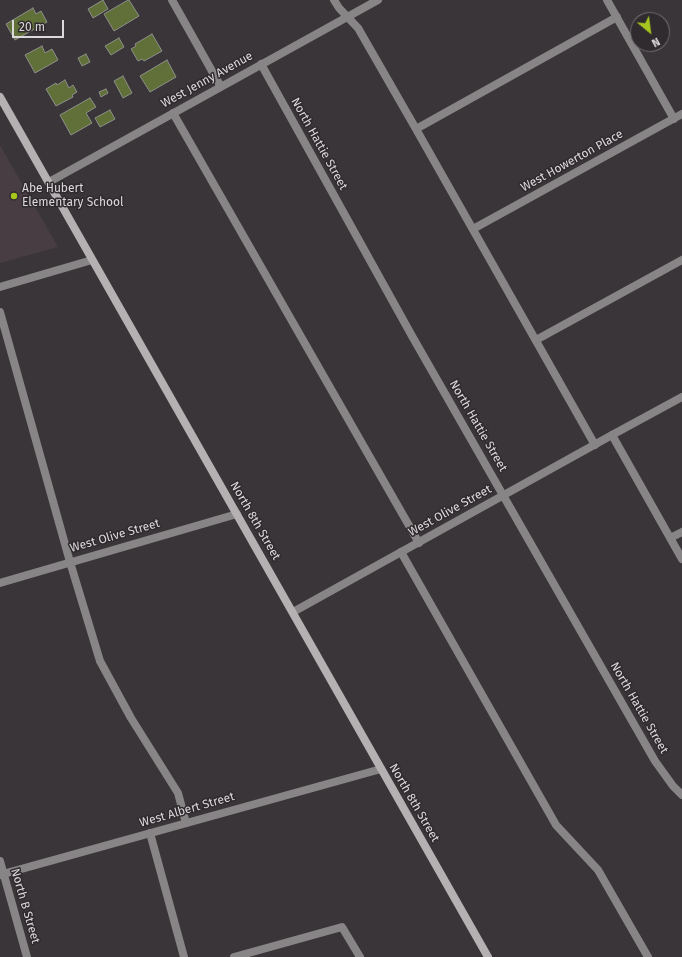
<!DOCTYPE html>
<html>
<head>
<meta charset="utf-8">
<style>
  body { margin:0 }
  #map { position:relative; width:682px; height:957px; overflow:hidden; background:#393538; font-family:"Fira Sans",sans-serif }
  canvas { display:block }
  .north { position:absolute; left:630px; top:12px; width:40px; height:40px; box-sizing:border-box; background:#2f2b2e; border:1px solid #747173; border-radius:50%; rotate:151deg; font-size:11px; font-weight:700; line-height:16px; text-align:center; color:#dbd9da }
  .north::after { content:''; display:block; margin:auto; width:14px; height:18px; background:#a7c71e; clip-path:polygon(50% 0,100% 100%,50% 72%,0 100%) }
  .scale { position:absolute; left:12px; top:20px; width:52px; height:18px; box-sizing:border-box; border:2px solid #dbd9da; border-top:0; padding-left:5px; font-size:12px; line-height:14px; white-space:nowrap; color:#dbd9da; -webkit-text-stroke:3px #2f2b2e; paint-order:stroke }
</style>
</head>
<body>
<div id="map">
<canvas width="682" height="957"></canvas>
<div class="north">N</div>
<div class="scale">20 m</div>
</div>
<script>
const context = document.querySelector('canvas').getContext('2d');
context.lineJoin = 'round';
function fillPath(path, color) {
  context.fillStyle = color;
  context.fill(path, 'evenodd');
}
function shape(rows) {
  const path = new Path2D();
  for (const r of rows) {
    path.moveTo(r[0], r[1]);
    for (let i = 2; i < r.length; i += 2) path.lineTo(r[i], r[i + 1]);
  }
  return path;
}
function trace(path, color, width, dash) {
  context.strokeStyle = color;
  context.lineWidth = width;
  context.lineCap = dash ? 'butt' : 'round';
  context.setLineDash(dash || []);
  context.stroke(path);
}
function label(font, color, halo, rows, align = 'center') {
  context.font = font + ' "Fira Sans",sans-serif';
  context.lineWidth = 3;
  context.setLineDash([]);
  context.textBaseline = 'middle';
  context.strokeStyle = halo;
  context.fillStyle = color;
  for (const [text, x, y, turn = 0] of rows) {
    context.save();
    context.translate(x, y);
    context.rotate((+turn || 0) * Math.PI / 180);
    context.textAlign = isNaN(turn) ? turn : align;
    if (halo) context.strokeText(text, 0, 0);
    context.fillText(text, 0, 0);
    context.restore();
  }
}
fillPath(shape([
  [0,145,58,247,0,263]
]), '#473d43');
const building = shape([
  [103,0,108,9,93,18,88,9,103,0],
  [128,0,129,0,139,16,114,31,104,14,128,0],
  [33,8,36,14,41,11,47,22,15,40,6,24,33,8],
  [152,34,162,51,144,61,142,59,138,61,131,49,136,46,135,44,152,34],
  [119,38,124,47,111,55,105,46,119,38],
  [42,46,45,53,52,49,58,60,35,73,25,55,42,46],
  [86,54,90,62,82,66,78,58,86,54],
  [167,60,176,77,150,92,140,76,167,60],
  [123,76,132,93,123,98,114,81,123,76],
  [65,80,69,88,73,85,77,92,72,95,73,97,56,106,46,89,56,83,57,85,65,80],
  [106,89,108,93,101,97,99,92,106,89],
  [90,98,96,107,86,113,92,123,71,135,60,115,90,98],
  [110,110,115,119,100,127,95,118,110,110]
]);
fillPath(building, '#616f39');
trace(building, '#8e908b', 1);
trace(shape([
  [334,0,339,8,358,28,416,129,595,445],
  [173,113,419,543],
  [416,129,617,17],
  [0,312,70,562,100,661,131,718,178,793,186,823],
  [536,340,682,260],
  [612,435,682,559],
  [670,538,682,532],
  [401,552,556,825,598,870,648,957],
  [150,833,184,957],
  [234,957,342,927,360,957]
]), '#878586', 8);
trace(shape([
  [172,0,221,87],
  [607,0,674,119],
  [261,64,412,336,655,761,673,786,682,795],
  [49,182,378,0],
  [473,229,682,114],
  [0,287,92,260],
  [0,583,237,514],
  [293,612,612,435,682,397],
  [0,861,27,957],
  [0,875,381,769]
]), '#878586', 8);
trace(shape([
  [0,97,488,957]
]), '#b5b1b3', 8);
for (const [x, y, r, color] of [
  [14,196,4,"#a7c71e"]
]) {
  const dot = new Path2D();
  dot.arc(x, y, r, 0, 2 * Math.PI);
  context.fillStyle = color;
  context.fill(dot);
  trace(dot, '#2f2b2e', 1.5);
}
label('12px', '#dbd9da', '#2f2b2e', [
  ["West Jenny Avenue",207,80,-29],
  ["North Hattie Street",319,144,61],
  ["West Howerton Place",572,161,-29],
  ["North Hattie Street",478,426,60],
  ["West Olive Street",450,511,-29],
  ["North 8th Street",255,521,60],
  ["West Olive Street",115,536,-16],
  ["North Hattie Street",639,708,60],
  ["North 8th Street",414,803,60],
  ["West Albert Street",187,810,-16],
  ["North B Street",25,906,74]
]);
label('12px', '#dbd9da', '#2f2b2e', [
  ["Abe Hubert",22,189],
  ["Elementary School",22,203]
], 'left');
</script>
</body>
</html>
